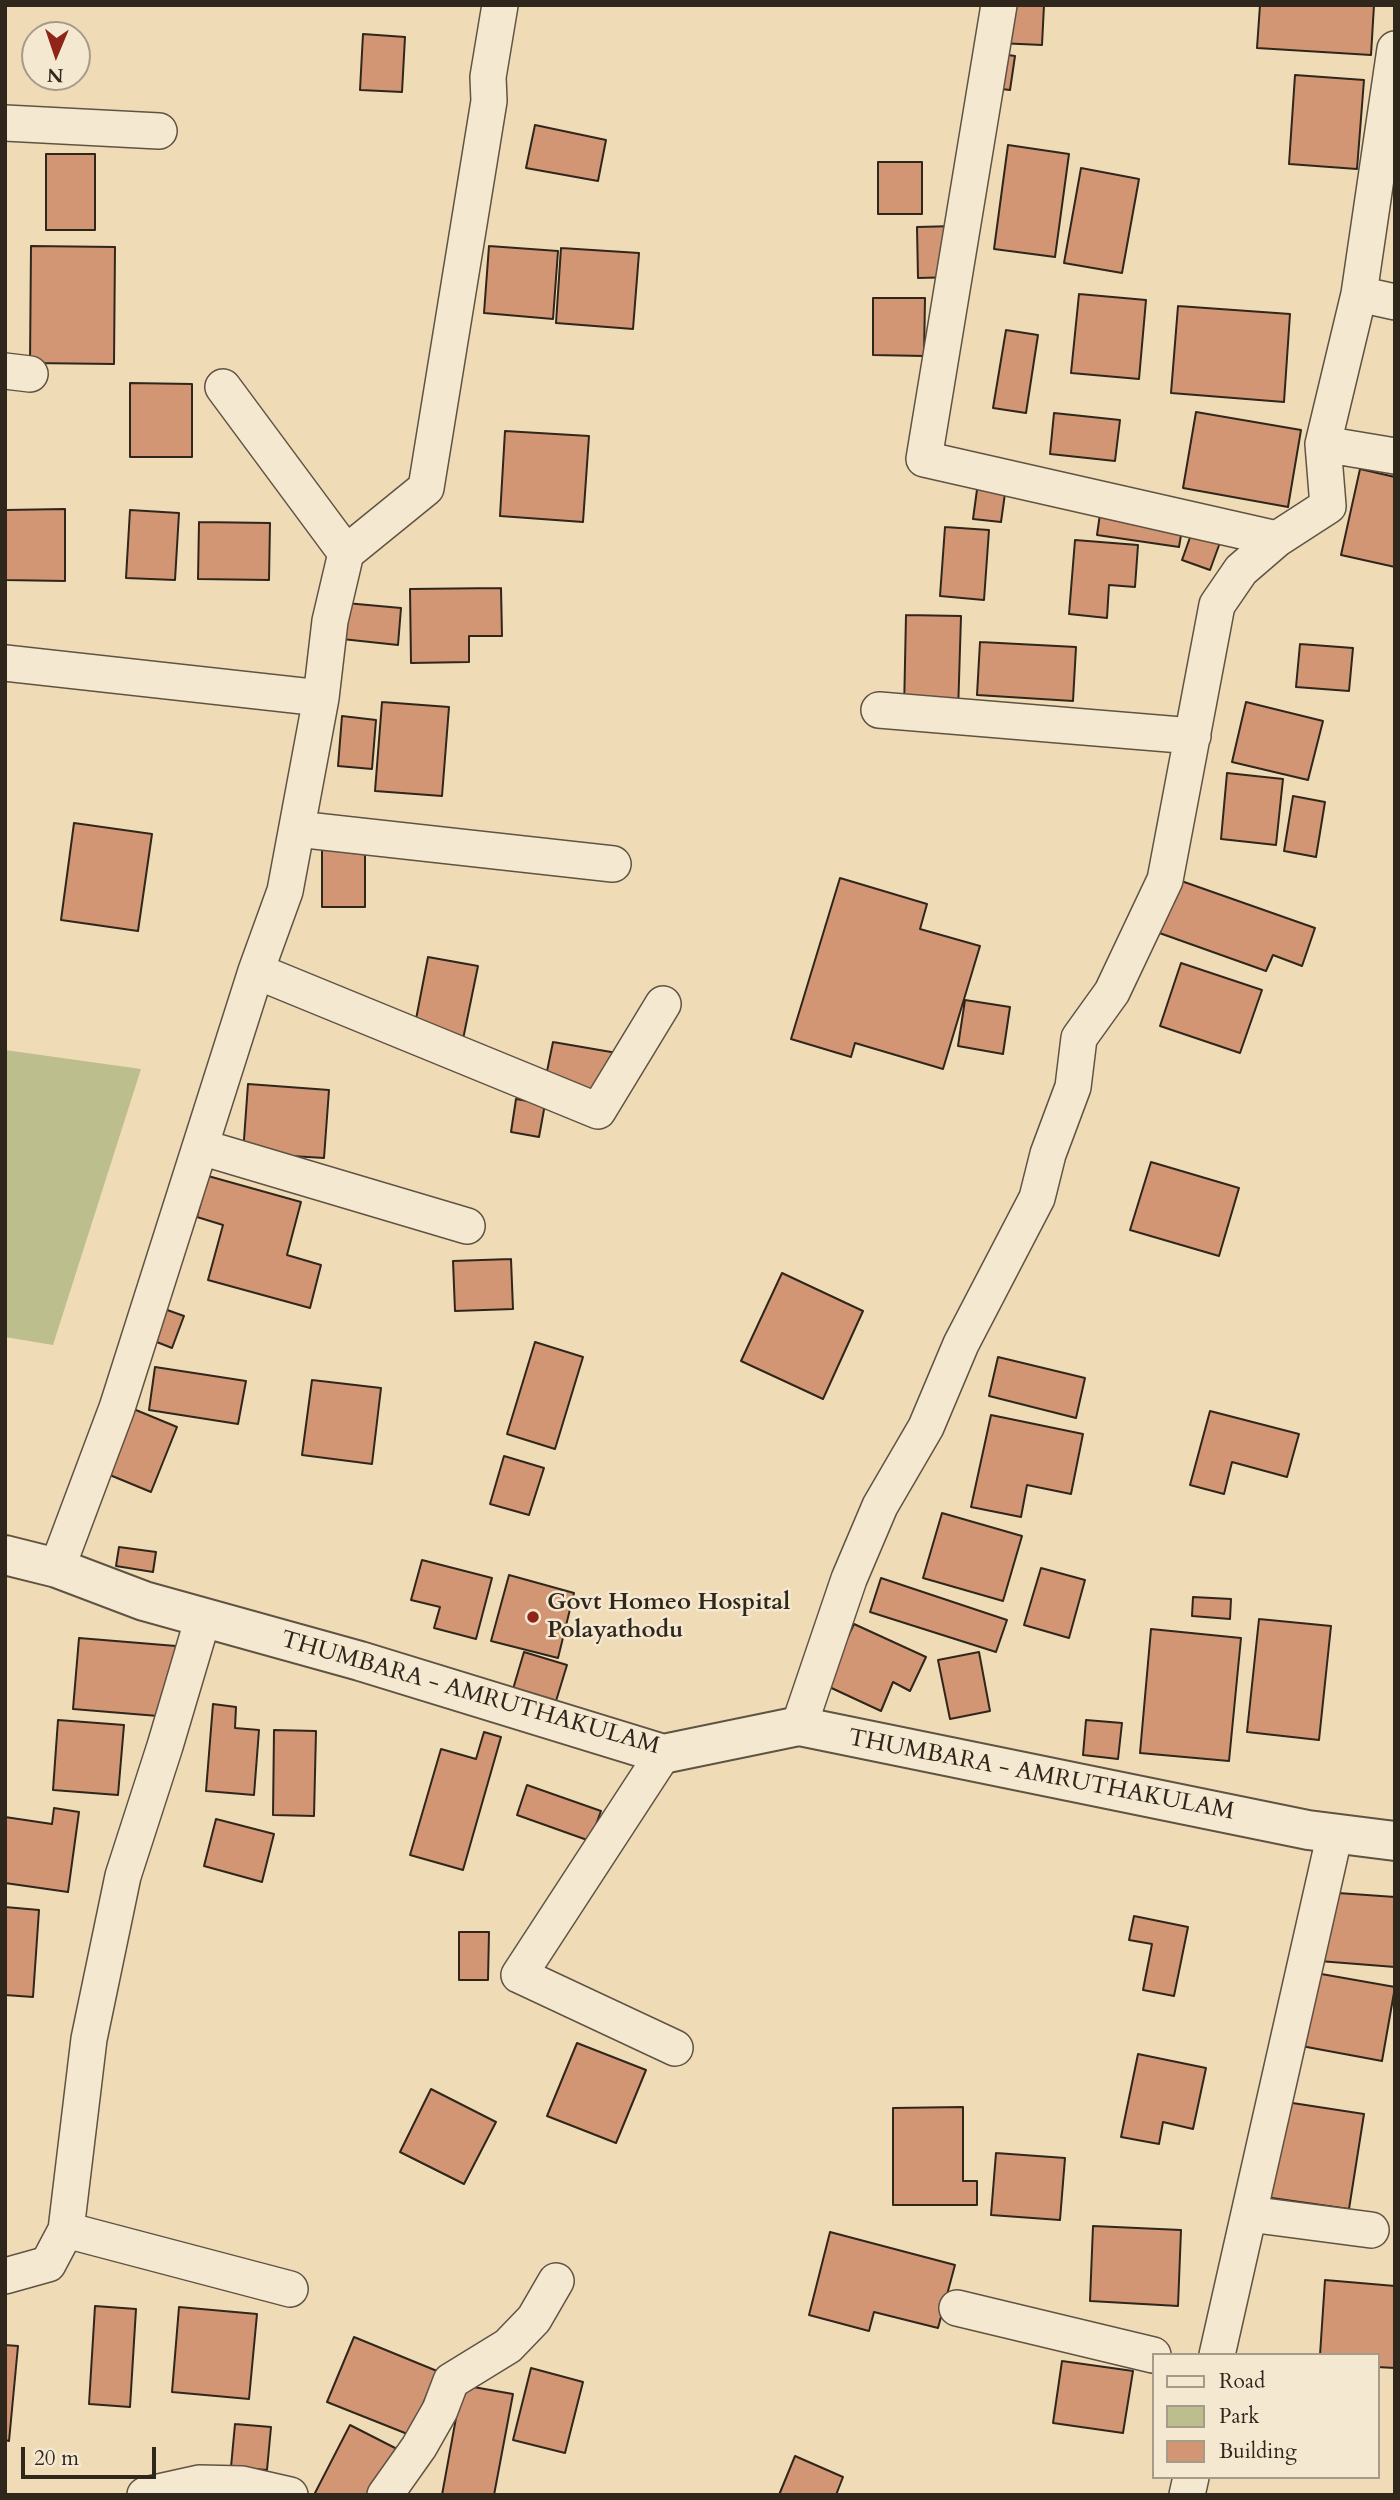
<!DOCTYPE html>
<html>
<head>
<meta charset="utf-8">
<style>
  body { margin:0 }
  #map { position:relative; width:1400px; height:2500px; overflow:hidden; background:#f0dbb7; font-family:Cardo,serif }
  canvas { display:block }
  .frame { position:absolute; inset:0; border:7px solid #2f261c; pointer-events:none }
  .legend { position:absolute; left:1152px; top:2353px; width:228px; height:126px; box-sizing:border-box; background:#f5e8d0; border:2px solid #a69a88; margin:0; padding:9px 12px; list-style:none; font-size:21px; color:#2f261c }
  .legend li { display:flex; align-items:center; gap:14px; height:35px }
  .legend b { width:35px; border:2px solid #a69a88 }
  .north { position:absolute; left:21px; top:21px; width:70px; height:70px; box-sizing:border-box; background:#f5e8d0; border:2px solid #a69a88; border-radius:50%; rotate:182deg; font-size:19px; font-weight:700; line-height:28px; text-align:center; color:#2f261c }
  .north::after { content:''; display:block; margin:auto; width:24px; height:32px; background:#8f2418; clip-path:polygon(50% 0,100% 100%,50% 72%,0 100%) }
  .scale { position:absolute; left:21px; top:2447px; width:135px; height:32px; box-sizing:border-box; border:4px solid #2f261c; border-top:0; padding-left:9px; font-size:21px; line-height:24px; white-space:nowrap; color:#2f261c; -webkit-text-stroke:5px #f5e8d0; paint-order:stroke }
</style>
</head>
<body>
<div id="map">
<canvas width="1400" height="2500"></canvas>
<div class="frame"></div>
<ul class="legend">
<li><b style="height:9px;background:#f5e8d0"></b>Road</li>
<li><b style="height:19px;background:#bcbf8d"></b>Park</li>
<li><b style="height:19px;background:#d29675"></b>Building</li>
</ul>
<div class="north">N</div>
<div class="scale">20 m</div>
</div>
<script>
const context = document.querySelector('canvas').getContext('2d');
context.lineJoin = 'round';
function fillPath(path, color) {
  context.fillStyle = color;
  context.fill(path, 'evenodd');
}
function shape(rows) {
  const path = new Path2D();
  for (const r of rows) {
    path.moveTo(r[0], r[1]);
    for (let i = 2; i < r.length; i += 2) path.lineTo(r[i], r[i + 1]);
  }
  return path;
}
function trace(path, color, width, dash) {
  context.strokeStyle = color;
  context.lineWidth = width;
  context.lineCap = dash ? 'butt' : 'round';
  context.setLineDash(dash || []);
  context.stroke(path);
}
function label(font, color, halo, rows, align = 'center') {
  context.font = font + ' Cardo,serif';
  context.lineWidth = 5;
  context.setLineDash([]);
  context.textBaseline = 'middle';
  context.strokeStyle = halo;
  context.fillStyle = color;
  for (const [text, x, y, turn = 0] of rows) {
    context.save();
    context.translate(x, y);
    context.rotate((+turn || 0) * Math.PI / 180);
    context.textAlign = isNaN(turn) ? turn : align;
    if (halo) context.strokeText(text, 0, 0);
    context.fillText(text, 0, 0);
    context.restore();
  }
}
fillPath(shape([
  [5,1050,141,1069,53,1345,5,1337]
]), '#bcbf8d');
const building = shape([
  [1001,5,1044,5,1042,45,998,43,1001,5],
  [1260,5,1374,5,1371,55,1257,48,1260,5],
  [363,34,405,37,402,92,360,90,363,34],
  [988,52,1015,56,1010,90,983,87,988,52],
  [1295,75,1364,80,1357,169,1289,164,1295,75],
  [535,125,606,140,598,181,526,168,535,125],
  [1008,145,1069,154,1055,257,994,249,1008,145],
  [46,154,95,154,95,230,46,230,46,154],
  [878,162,922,162,922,214,878,214,878,162],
  [1081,168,1139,179,1122,273,1064,263,1081,168],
  [956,226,958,277,918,278,917,227,956,226],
  [31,246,115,247,114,364,30,363,31,246],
  [489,246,558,251,553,319,484,313,489,246],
  [561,248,639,253,633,329,556,323,561,248],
  [1079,294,1146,300,1139,379,1071,373,1079,294],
  [873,298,925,298,924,356,873,355,873,298],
  [1178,306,1290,314,1284,402,1171,393,1178,306],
  [1006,330,1038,335,1026,413,993,408,1006,330],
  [130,383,192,384,192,457,130,457,130,383],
  [1196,412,1301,430,1288,507,1183,488,1196,412],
  [1054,413,1120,420,1115,461,1050,454,1054,413],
  [505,431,589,436,583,522,500,516,505,431],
  [1360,469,1395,477,1395,567,1341,555,1360,469],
  [979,475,1007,479,1001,522,973,519,979,475],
  [1102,500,1185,512,1179,547,1097,535,1102,500],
  [65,509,65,581,5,580,6,510,65,509],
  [130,510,179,513,175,580,126,578,130,510],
  [1198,515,1226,526,1210,570,1182,560,1198,515],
  [199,522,270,523,269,580,198,579,199,522],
  [945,527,989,530,984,600,940,596,945,527],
  [1075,540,1138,545,1135,587,1109,585,1107,618,1069,614,1075,540],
  [501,588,502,636,469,636,469,662,411,663,410,589,501,588],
  [346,603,401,608,398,645,342,639,346,603],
  [906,615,961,616,958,713,904,711,906,615],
  [980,642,1076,647,1073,701,977,695,980,642],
  [1300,644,1353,648,1349,691,1296,687,1300,644],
  [382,702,449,707,442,796,375,791,382,702],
  [1246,702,1323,721,1308,780,1232,762,1246,702],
  [342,716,376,720,372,769,338,766,342,716],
  [1227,773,1283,779,1276,845,1221,839,1227,773],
  [1293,796,1325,802,1316,857,1284,851,1293,796],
  [74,823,152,834,138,931,61,920,74,823],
  [365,849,365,907,322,907,322,850,365,849],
  [1170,877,1315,928,1302,966,1273,955,1266,971,1151,930,1170,877],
  [840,878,927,904,920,929,980,946,943,1069,855,1043,851,1057,791,1039,840,878],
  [428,957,478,966,461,1049,412,1040,428,957],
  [1181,963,1262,990,1240,1053,1160,1026,1181,963],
  [965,1000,1010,1007,1003,1054,958,1046,965,1000],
  [553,1042,617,1053,609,1103,543,1091,553,1042],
  [248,1084,329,1090,324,1158,243,1153,248,1084],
  [516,1099,545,1104,539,1137,511,1132,516,1099],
  [1151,1162,1239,1188,1219,1256,1130,1230,1151,1162],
  [208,1176,301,1202,287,1255,321,1265,310,1308,208,1280,223,1225,197,1217,208,1176],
  [511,1259,513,1309,455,1311,453,1261,511,1259],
  [782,1273,863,1311,823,1399,741,1361,782,1273],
  [156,1306,184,1316,172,1348,144,1337,156,1306],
  [535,1342,583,1357,555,1449,507,1434,535,1342],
  [998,1357,1085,1378,1076,1418,989,1396,998,1357],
  [155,1367,246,1381,238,1424,149,1410,155,1367],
  [312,1380,381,1388,372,1464,302,1455,312,1380],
  [131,1408,177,1427,151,1492,105,1473,131,1408],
  [1210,1411,1299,1434,1287,1477,1232,1462,1224,1494,1190,1485,1210,1411],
  [991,1415,1083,1434,1071,1494,1027,1485,1021,1517,971,1507,991,1415],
  [504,1456,544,1468,529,1515,490,1504,504,1456],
  [942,1513,1022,1536,1003,1601,923,1578,942,1513],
  [119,1547,156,1552,153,1572,116,1566,119,1547],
  [422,1560,492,1578,476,1639,434,1628,440,1607,411,1600,422,1560],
  [1041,1568,1085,1580,1069,1638,1024,1625,1041,1568],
  [509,1575,574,1593,558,1658,491,1641,509,1575],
  [881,1578,1007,1620,996,1652,870,1612,881,1578],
  [1193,1597,1231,1599,1230,1619,1192,1616,1193,1597],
  [1259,1619,1331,1626,1319,1740,1247,1732,1259,1619],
  [854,1624,926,1657,910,1691,893,1682,881,1711,825,1685,854,1624],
  [1151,1629,1241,1638,1229,1761,1140,1753,1151,1629],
  [79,1638,176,1646,170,1717,73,1709,79,1638],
  [524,1652,567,1665,556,1701,513,1689,524,1652],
  [979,1652,990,1711,950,1719,938,1660,979,1652],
  [213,1704,236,1707,235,1728,259,1730,254,1795,206,1791,213,1704],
  [58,1720,124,1725,118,1795,53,1790,58,1720],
  [1086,1720,1122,1723,1118,1759,1083,1755,1086,1720],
  [274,1730,316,1731,314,1816,273,1815,274,1730],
  [484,1732,501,1737,463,1870,410,1855,441,1749,476,1759,484,1732],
  [527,1785,601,1811,590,1841,517,1815,527,1785],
  [54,1808,79,1812,68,1892,5,1883,5,1817,52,1824,54,1808],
  [216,1819,274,1834,262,1882,204,1866,216,1819],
  [1324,1892,1395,1897,1395,1967,1319,1961,1324,1892],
  [5,1907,39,1910,33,1997,5,1995,5,1907],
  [1134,1916,1188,1927,1174,1996,1143,1990,1152,1944,1129,1940,1134,1916],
  [459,1932,489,1932,488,1980,459,1980,459,1932],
  [1310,1972,1395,1987,1382,2061,1296,2045,1310,1972],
  [577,2043,646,2070,616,2143,547,2116,577,2043],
  [1138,2054,1206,2068,1193,2129,1163,2122,1159,2144,1121,2137,1138,2054],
  [431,2089,496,2122,464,2184,400,2152,431,2089],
  [1273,2100,1364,2114,1349,2209,1258,2196,1273,2100],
  [963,2107,963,2181,977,2181,977,2205,893,2205,893,2108,963,2107],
  [996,2153,1065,2158,1060,2220,991,2215,996,2153],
  [1093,2226,1181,2230,1178,2306,1090,2301,1093,2226],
  [830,2232,955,2265,938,2328,874,2312,869,2331,809,2315,830,2232],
  [1325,2280,1395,2286,1395,2368,1377,2367,1377,2355,1320,2355,1325,2280],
  [95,2306,136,2309,130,2407,89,2404,95,2306],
  [179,2307,257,2314,249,2399,172,2392,179,2307],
  [354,2337,437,2371,410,2435,327,2402,354,2337],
  [5,2345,18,2346,9,2441,5,2440,5,2345],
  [1062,2361,1133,2371,1123,2433,1053,2423,1062,2361],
  [531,2368,583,2382,565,2453,513,2440,531,2368],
  [462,2385,513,2394,494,2495,442,2495,462,2385],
  [235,2424,271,2427,267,2470,231,2467,235,2424],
  [350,2425,401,2451,379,2495,317,2495,315,2493,350,2425],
  [795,2456,843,2477,836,2495,779,2495,795,2456]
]);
fillPath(building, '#d29675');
trace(building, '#2f261c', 2);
const minor = shape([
  [999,5,924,459,1277,539],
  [5,123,159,131],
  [1359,294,1395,302],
  [5,371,30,374],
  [223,387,346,553],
  [1323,444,1395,456],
  [5,663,321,698],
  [879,710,1193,736],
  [297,829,613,864],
  [256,971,598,1111,663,1004],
  [201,1147,467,1226],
  [57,1568,117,1408,256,971,285,891,321,698,330,621,346,553,426,488,489,101,488,77,500,5],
  [799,1726,849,1579,880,1506,926,1427,961,1344,1037,1198,1048,1154,1073,1087,1079,1038,1112,992,1165,880,1217,605,1241,570,1277,539,1328,506,1323,444,1359,294,1395,49],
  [663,1754,519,1975,675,2048],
  [1249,2214,1371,2230],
  [66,2230,290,2289],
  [5,2276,48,2264,66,2230,89,2039,123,1876,165,1746,203,1618],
  [957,2308,1153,2355],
  [1217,2355,1335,1833],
  [145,2495,199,2483,242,2484,290,2495],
  [385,2495,419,2447,440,2410,451,2381,508,2346,534,2319,556,2281],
  [1187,2495,1191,2477]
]);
const tertiary = shape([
  [5,1555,57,1568,144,1601,360,1661,663,1754,799,1726,1308,1830,1395,1841]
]);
trace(minor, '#5f5343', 38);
trace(tertiary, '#5f5343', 42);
trace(minor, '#f5e8d0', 35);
trace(tertiary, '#f5e8d0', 38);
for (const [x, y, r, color] of [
  [533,1617,7,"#8f2418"]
]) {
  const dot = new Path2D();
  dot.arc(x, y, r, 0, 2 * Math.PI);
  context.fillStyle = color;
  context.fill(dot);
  trace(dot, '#f5e8d0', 2.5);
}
label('bold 24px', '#2f261c', '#f5e8d0', [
  ["Govt Homeo Hospital",547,1603],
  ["Polayathodu",547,1631]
], 'left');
label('24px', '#2f261c', '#f5e8d0', [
  ["THUMBARA - AMRUTHAKULAM",470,1694,16],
  ["THUMBARA - AMRUTHAKULAM",1041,1776,11]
]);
</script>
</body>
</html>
